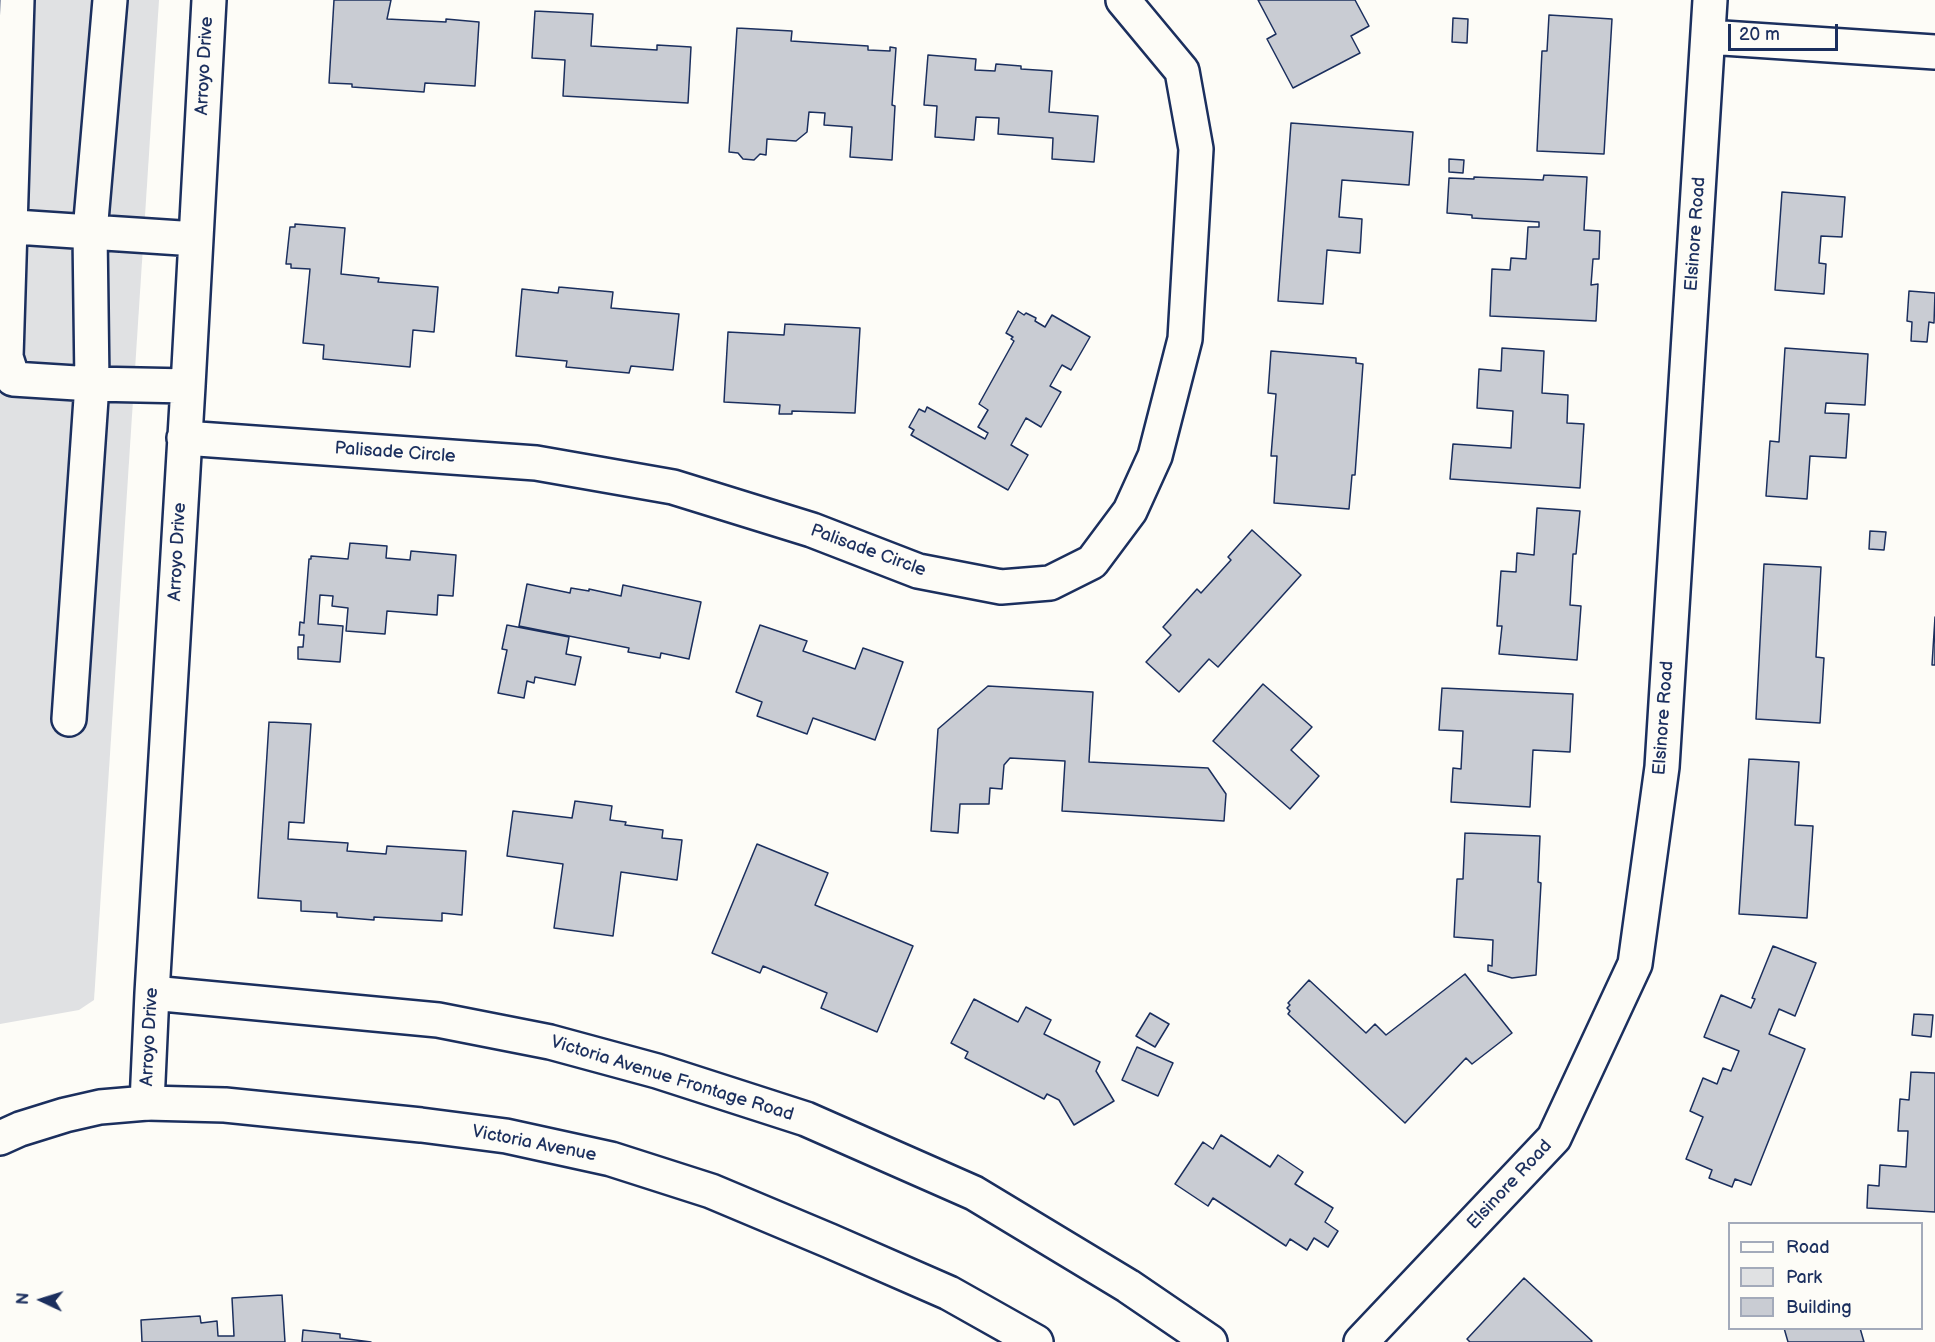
<!DOCTYPE html>
<html>
<head>
<meta charset="utf-8">
<style>
  body { margin:0 }
  #map { position:relative; width:1935px; height:1342px; overflow:hidden; background:#fdfcf7; font-family:"Balsamiq Sans",sans-serif }
  canvas { display:block }
  .legend { position:absolute; left:1728px; top:1222px; width:195px; height:108px; box-sizing:border-box; background:#fdfcf7; border:2px solid #a3aaba; margin:0; padding:8px 10px; list-style:none; font-size:18px; color:#1b2f5e }
  .legend li { display:flex; align-items:center; gap:12px; height:30px }
  .legend b { width:30px; border:2px solid #a3aaba }
  .north { position:absolute; left:12px; top:1270px; width:60px; height:60px; -webkit-text-stroke:4px #fdfcf7; paint-order:stroke; rotate:274deg; font-size:16px; font-weight:700; line-height:24px; text-align:center; color:#1b2f5e }
  .north::after { content:''; display:block; margin:auto; width:21px; height:27px; background:#1b2f5e; clip-path:polygon(50% 0,100% 100%,50% 72%,0 100%) }
  .scale { position:absolute; left:1728px; top:24px; width:110px; height:27px; box-sizing:border-box; border:3px solid #1b2f5e; border-top:0; padding-left:8px; font-size:18px; line-height:21px; white-space:nowrap; color:#1b2f5e; -webkit-text-stroke:4px #fdfcf7; paint-order:stroke }
</style>
</head>
<body>
<div id="map">
<canvas width="1935" height="1342"></canvas>
<ul class="legend">
<li><b style="height:8px;background:#fdfcf7"></b>Road</li>
<li><b style="height:16px;background:#e0e1e3"></b>Park</li>
<li><b style="height:16px;background:#c9ccd3"></b>Building</li>
</ul>
<div class="north">N</div>
<div class="scale">20 m</div>
</div>
<script>
const context = document.querySelector('canvas').getContext('2d');
context.lineJoin = 'round';
function fillPath(path, color) {
  context.fillStyle = color;
  context.fill(path, 'evenodd');
}
function shape(rows) {
  const path = new Path2D();
  for (const r of rows) {
    path.moveTo(r[0], r[1]);
    for (let i = 2; i < r.length; i += 2) path.lineTo(r[i], r[i + 1]);
  }
  return path;
}
function trace(path, color, width, dash) {
  context.strokeStyle = color;
  context.lineWidth = width;
  context.lineCap = dash ? 'butt' : 'round';
  context.setLineDash(dash || []);
  context.stroke(path);
}
function label(font, color, halo, rows, align = 'center') {
  context.font = font + ' "Balsamiq Sans",sans-serif';
  context.lineWidth = 4.5;
  context.setLineDash([]);
  context.textBaseline = 'middle';
  context.strokeStyle = halo;
  context.fillStyle = color;
  for (const [text, x, y, turn = 0] of rows) {
    context.save();
    context.translate(x, y);
    context.rotate((+turn || 0) * Math.PI / 180);
    context.textAlign = isNaN(turn) ? turn : align;
    if (halo) context.strokeText(text, 0, 0);
    context.fillText(text, 0, 0);
    context.restore();
  }
}
fillPath(shape([
  [0,0,159,0,94,1000,79,1010,0,1024]
]), '#e0e1e3');
const building = shape([
  [334,0,391,0,387,19,446,22,446,19,479,22,475,86,425,83,424,92,352,87,352,84,329,83,334,0],
  [1258,0,1355,0,1369,26,1351,36,1360,53,1293,88,1267,39,1276,34,1258,0],
  [535,11,593,14,591,46,657,50,657,45,691,47,688,103,563,96,565,60,532,58,535,11],
  [1549,15,1612,19,1604,154,1537,151,1542,51,1547,51,1549,15],
  [1453,18,1468,19,1467,43,1452,42,1453,18],
  [737,28,792,31,791,41,868,46,868,50,890,51,890,47,896,48,892,105,895,106,892,160,850,157,852,127,824,125,825,113,809,112,807,132,796,141,767,139,766,155,760,154,754,160,743,159,738,153,729,152,737,28],
  [928,55,976,59,975,70,995,71,996,64,1021,66,1021,69,1052,71,1049,112,1098,116,1094,162,1052,159,1053,138,998,134,999,118,976,117,974,140,935,137,937,106,924,105,928,55],
  [1291,123,1413,132,1409,185,1342,180,1339,217,1362,219,1360,253,1327,250,1323,304,1278,301,1291,123],
  [1449,159,1464,160,1463,173,1449,172,1449,159],
  [1544,175,1587,177,1584,230,1600,231,1599,259,1593,259,1591,285,1598,284,1596,321,1490,316,1492,269,1510,270,1511,258,1526,259,1528,227,1539,227,1539,222,1472,218,1472,215,1447,213,1449,178,1474,179,1474,177,1543,180,1544,175],
  [1782,192,1845,197,1842,237,1821,236,1819,263,1826,264,1824,294,1775,290,1782,192],
  [295,224,345,228,341,274,379,278,378,282,438,287,434,332,413,330,410,367,323,359,324,345,303,343,310,269,291,268,291,264,286,264,290,227,295,227,295,224],
  [559,287,613,292,611,308,679,314,673,370,631,366,629,373,566,367,567,361,516,356,522,289,558,293,559,287],
  [1909,291,1935,293,1934,323,1929,322,1927,342,1911,341,1912,322,1907,321,1909,291],
  [1018,311,1024,315,1026,313,1036,318,1035,321,1045,327,1052,315,1090,337,1071,370,1062,365,1050,386,1061,392,1041,427,1026,418,1011,445,1028,455,1008,490,911,435,914,430,909,427,919,409,925,412,927,407,985,439,988,433,978,427,988,410,979,404,1014,341,1011,339,1013,337,1006,333,1018,311],
  [785,324,860,328,855,413,792,411,792,414,779,414,780,405,724,402,728,332,784,335,785,324],
  [1502,348,1544,351,1542,393,1568,395,1567,423,1584,424,1580,488,1450,479,1453,444,1511,448,1513,411,1477,408,1479,369,1501,371,1502,348],
  [1785,348,1868,354,1865,405,1826,403,1825,413,1849,414,1846,458,1810,456,1807,499,1766,496,1770,441,1779,442,1785,348],
  [1271,351,1356,358,1356,363,1363,364,1355,475,1352,475,1349,509,1274,503,1277,456,1271,456,1276,394,1268,393,1271,351],
  [1537,508,1580,511,1576,554,1573,554,1570,605,1581,606,1577,660,1499,654,1502,626,1497,626,1501,571,1516,572,1517,553,1534,555,1537,508],
  [1252,530,1301,575,1218,667,1209,659,1179,692,1146,662,1171,635,1163,627,1197,589,1201,593,1231,560,1228,557,1252,530],
  [1870,531,1886,532,1884,550,1869,549,1870,531],
  [350,543,387,546,386,558,410,560,411,551,456,555,453,596,438,595,437,615,387,611,385,634,346,631,348,608,332,606,333,596,320,595,318,624,343,626,340,662,298,659,298,647,303,647,304,635,299,635,300,622,304,623,309,559,311,559,311,556,348,559,350,543],
  [1764,564,1821,567,1816,657,1824,658,1820,723,1756,719,1764,564],
  [527,584,570,593,571,588,589,591,589,589,621,596,623,585,701,602,689,659,661,653,660,658,628,652,629,648,519,626,527,584],
  [1935,617,1935,665,1932,665,1935,617],
  [507,625,569,637,566,654,581,657,575,685,535,677,534,683,527,681,524,698,498,693,507,650,502,649,507,625],
  [760,625,807,641,803,651,855,669,863,648,903,662,875,740,813,718,807,734,757,716,762,702,736,692,760,625],
  [1263,684,1312,727,1291,750,1319,776,1290,809,1213,741,1263,684],
  [988,686,1093,692,1089,762,1208,768,1226,794,1224,821,1062,811,1065,761,1010,758,1004,765,1002,789,990,788,989,804,960,804,958,833,931,831,938,729,988,686],
  [1442,688,1573,694,1570,752,1533,750,1530,807,1451,802,1453,768,1461,769,1463,731,1439,730,1442,688],
  [269,722,311,724,304,823,289,822,288,839,348,843,347,851,386,854,387,846,466,851,462,915,442,913,442,921,374,917,374,920,337,917,337,913,301,911,301,901,258,898,269,722],
  [1749,759,1799,762,1795,825,1813,826,1807,918,1739,914,1749,759],
  [575,801,612,806,610,820,626,822,625,825,663,830,662,838,682,840,677,880,621,872,613,936,554,928,563,864,507,856,513,811,572,818,575,801],
  [1465,833,1540,836,1538,882,1541,883,1536,975,1512,978,1488,971,1488,965,1492,966,1493,940,1454,937,1457,879,1463,879,1465,833],
  [757,844,828,873,815,905,913,946,877,1032,821,1008,827,993,763,966,760,973,712,953,757,844],
  [1773,946,1816,963,1795,1016,1779,1009,1769,1034,1805,1049,1751,1185,1735,1179,1732,1187,1709,1178,1712,1170,1686,1159,1703,1117,1690,1111,1703,1078,1717,1084,1723,1068,1731,1071,1739,1051,1704,1037,1721,995,1751,1008,1755,999,1752,998,1773,946],
  [1465,974,1512,1033,1472,1064,1466,1058,1405,1123,1288,1014,1290,1011,1287,1008,1290,1005,1288,1003,1309,980,1366,1033,1375,1024,1386,1035,1465,974],
  [974,999,1018,1022,1026,1007,1051,1020,1044,1034,1100,1062,1096,1071,1114,1101,1074,1125,1059,1100,1047,1094,1044,1099,965,1058,968,1052,951,1043,974,999],
  [1150,1013,1169,1024,1155,1047,1136,1036,1150,1013],
  [1914,1014,1933,1015,1931,1037,1912,1035,1914,1014],
  [1137,1047,1173,1063,1158,1096,1122,1080,1137,1047],
  [1911,1072,1935,1073,1935,1212,1867,1208,1868,1185,1879,1186,1880,1165,1906,1167,1908,1131,1898,1131,1900,1099,1909,1100,1911,1072],
  [1221,1135,1270,1167,1278,1155,1303,1172,1295,1184,1333,1208,1325,1222,1338,1231,1328,1247,1314,1238,1307,1250,1290,1239,1286,1246,1213,1198,1208,1206,1175,1184,1203,1142,1213,1149,1221,1135],
  [1524,1278,1592,1341,1591,1342,1470,1342,1467,1339,1524,1278],
  [282,1295,285,1342,142,1342,141,1320,200,1316,201,1323,217,1321,218,1336,234,1336,232,1298,282,1295],
  [1784,1328,1860,1328,1864,1342,1788,1342,1784,1328],
  [303,1330,340,1334,340,1338,371,1342,302,1342,303,1330]
]);
fillPath(building, '#c9ccd3');
trace(building, '#1b2f5e', 1.5);
const minor = shape([
  [17,0,6,357,13,379,92,384,188,386],
  [110,0,90,232,196,239],
  [1708,37,1935,52],
  [0,226,90,232,92,384,69,719],
  [184,438,536,463,673,487,812,530,918,571,1001,587,1050,583,1092,562,1130,511,1155,456,1185,339,1196,149,1182,71,1123,0],
  [152,993,438,1020,550,1042,657,1071,806,1119,974,1193,1128,1286,1210,1342],
  [0,1138,20,1129,65,1115,100,1107,147,1103,152,993,188,386,209,0],
  [1361,1342,1554,1138,1635,964,1662,767,1710,0]
]);
const major = shape([
  [147,1103,225,1105,421,1125,506,1136,611,1159,711,1191,830,1241,949,1293,1036,1342]
]);
trace(minor, '#1b2f5e', 38);
trace(major, '#1b2f5e', 38);
trace(minor, '#fdfcf7', 33);
trace(major, '#fdfcf7', 33);
label('18px', '#1b2f5e', '#fdfcf7', [
  ["Arroyo Drive",205,66,-87],
  ["Elsinore Road",1696,234,-86],
  ["Palisade Circle",395,453,4],
  ["Palisade Circle",868,551,20],
  ["Arroyo Drive",178,552,-87],
  ["Elsinore Road",1664,718,-86],
  ["Arroyo Drive",150,1037,-87],
  ["Victoria Avenue Frontage Road",672,1079,17],
  ["Victoria Avenue",534,1144,11],
  ["Elsinore Road",1510,1185,-47]
]);
</script>
</body>
</html>
